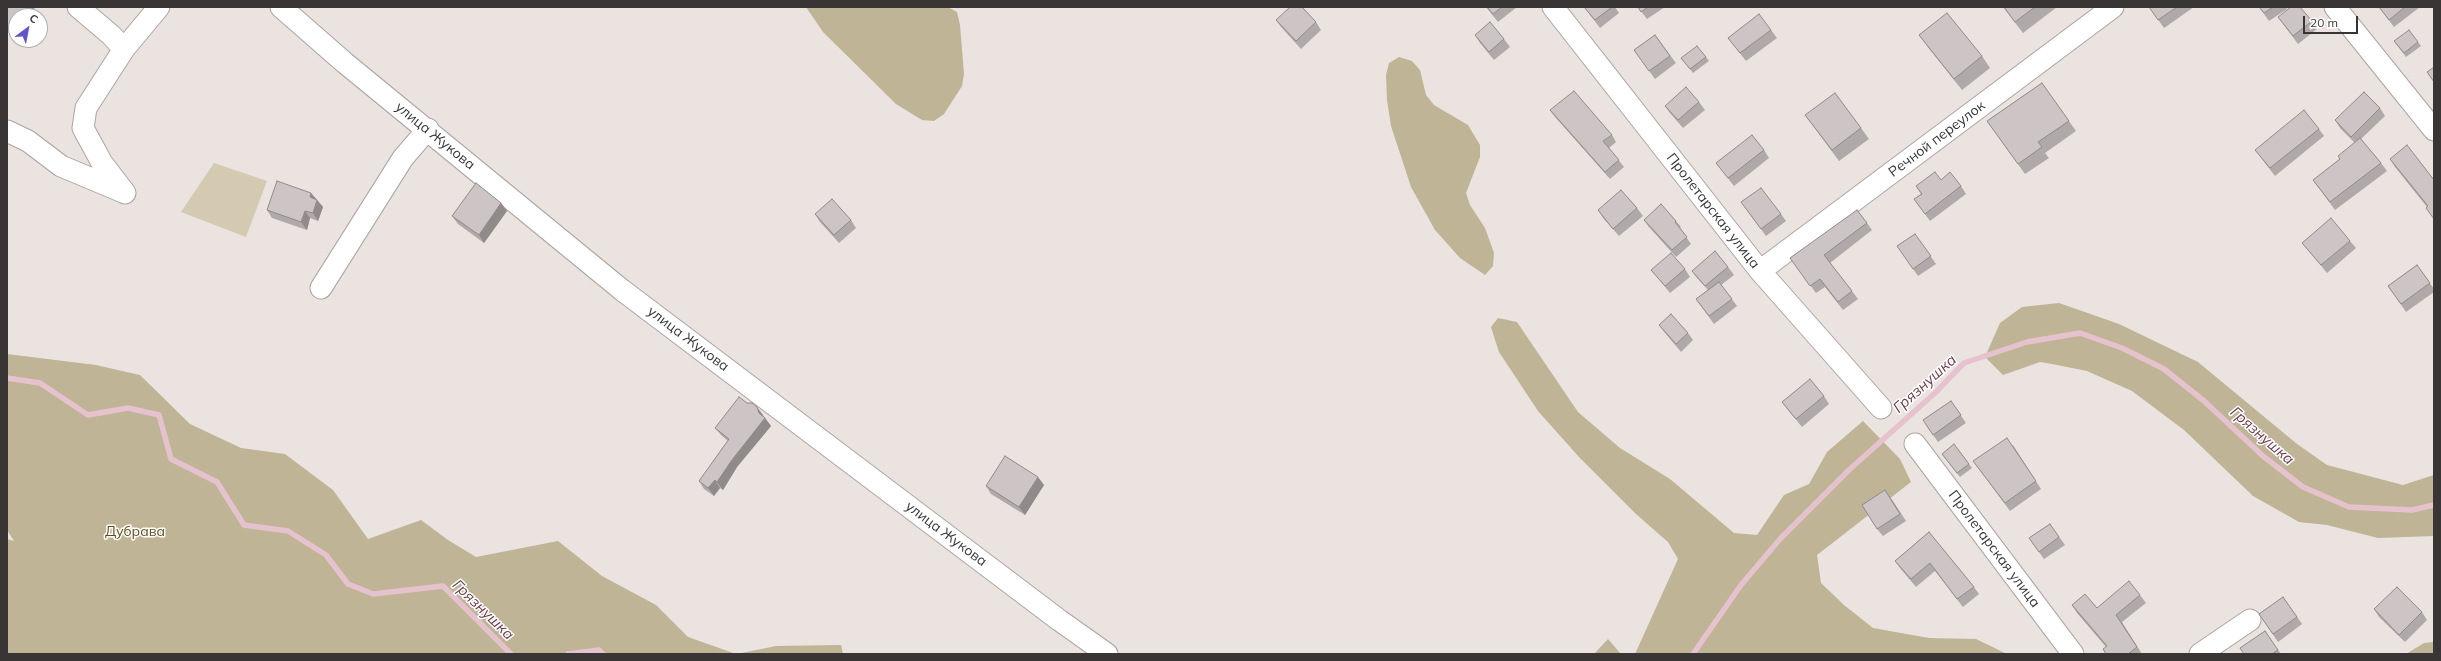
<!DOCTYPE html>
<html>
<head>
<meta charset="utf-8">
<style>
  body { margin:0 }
  #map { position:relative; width:2441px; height:661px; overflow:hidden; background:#eae3e0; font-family:Mulish,sans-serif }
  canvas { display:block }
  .frame { position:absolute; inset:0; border:8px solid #383534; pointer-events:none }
  .north { position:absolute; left:8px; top:8px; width:40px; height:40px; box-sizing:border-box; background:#fff; border:1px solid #afaeae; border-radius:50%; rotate:32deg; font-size:11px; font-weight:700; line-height:16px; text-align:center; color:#383534 }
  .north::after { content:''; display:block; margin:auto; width:14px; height:18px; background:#6455ce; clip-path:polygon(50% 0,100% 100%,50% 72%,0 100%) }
  .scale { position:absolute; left:2303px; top:16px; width:55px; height:18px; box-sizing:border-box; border:2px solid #383534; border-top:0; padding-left:5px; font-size:12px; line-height:14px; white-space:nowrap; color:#383534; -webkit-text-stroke:3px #fff; paint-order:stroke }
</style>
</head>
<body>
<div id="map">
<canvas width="2441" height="661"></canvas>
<div class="frame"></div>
<div class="north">С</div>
<div class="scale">20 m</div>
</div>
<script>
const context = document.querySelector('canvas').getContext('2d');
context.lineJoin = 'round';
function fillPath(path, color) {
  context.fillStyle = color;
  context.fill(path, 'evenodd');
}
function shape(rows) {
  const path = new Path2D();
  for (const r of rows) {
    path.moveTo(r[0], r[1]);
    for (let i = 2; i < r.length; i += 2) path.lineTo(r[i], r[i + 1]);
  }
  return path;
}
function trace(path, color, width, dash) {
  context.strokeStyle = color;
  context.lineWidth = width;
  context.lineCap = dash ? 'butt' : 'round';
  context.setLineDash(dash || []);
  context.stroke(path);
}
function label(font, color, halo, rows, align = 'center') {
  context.font = font + ' Mulish,sans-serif';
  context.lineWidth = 3;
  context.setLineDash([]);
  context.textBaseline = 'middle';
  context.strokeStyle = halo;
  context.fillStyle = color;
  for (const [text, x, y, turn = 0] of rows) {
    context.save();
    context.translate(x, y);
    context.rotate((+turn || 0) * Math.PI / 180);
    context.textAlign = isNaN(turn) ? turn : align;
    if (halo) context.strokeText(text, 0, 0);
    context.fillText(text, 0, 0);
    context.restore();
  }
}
fillPath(shape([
  [214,163,267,181,246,237,181,212]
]), '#d3cab1');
fillPath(shape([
  [806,7,948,7,957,12,960,25,964,74,962,86,944,114,934,121,922,120,896,104,823,32],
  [1399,57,1412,61,1420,70,1426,95,1434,105,1468,125,1480,145,1480,157,1466,193,1470,205,1485,228,1494,253,1493,266,1485,275,1460,258,1435,230,1411,187,1391,126,1387,100,1386,75,1389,63],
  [2059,303,2119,324,2198,362,2297,444,2327,465,2403,485,2434,475,2434,536,2378,538,2327,525,2299,522,2253,496,2184,430,2132,391,2087,371,2052,364,2040,362,2003,375,1985,357,2000,323,2022,307],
  [1498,318,1517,322,1578,412,1620,448,1670,479,1734,533,1757,535,1784,495,1809,484,1827,452,1863,421,1900,459,1911,482,1817,555,1821,583,1844,605,1873,628,1929,638,1976,639,2007,654,1635,654,1678,559,1668,542,1636,514,1579,457,1538,411,1499,352,1491,327],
  [7,354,96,365,140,375,190,424,241,448,285,454,333,490,368,539,421,520,448,540,476,557,558,541,602,576,656,605,688,637,736,654,7,654,7,539,14,541,7,530],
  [1608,639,1621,654,1594,654],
  [2434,642,2434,654,2406,654,2424,643],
  [841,645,843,654,737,654,776,646]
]), '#bfb495');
trace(shape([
  [7,378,40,383,88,415,128,408,159,415,171,459,217,482,244,525,288,531,326,555,348,584,373,594,443,586,511,654],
  [568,654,599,650,603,654],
  [1693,654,1741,585,1780,539,1850,469,1935,393,1964,363,2027,342,2080,333,2122,348,2164,369,2204,401,2263,456,2303,487,2349,507,2412,510,2434,505]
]), '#e6c2ce', 5.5);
const minor = shape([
  [78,7,111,35,124,49],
  [281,7,345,63,622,290,1059,620,1107,654],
  [1553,7,1760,271,1881,408],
  [2335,7,2434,130],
  [7,131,28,141,61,166,123,192],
  [125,193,102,163,83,128,86,108,124,49,159,7],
  [1760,271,2113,7],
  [321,288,403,158,428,129],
  [1915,444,2073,654],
  [2200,654,2250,620]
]);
trace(minor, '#aca5a2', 23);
trace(minor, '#fff', 21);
fillPath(shape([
  [7,7,33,7,36,11,32,16,16,16,16,35,15,37,7,31],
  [1486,7,1517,7,1498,22],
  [1584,7,1615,7,1619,13,1600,28],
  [1638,7,1665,7,1647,19],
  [2003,7,2057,7,2023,33],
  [2149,7,2194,7,2164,28],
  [2259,7,2286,7,2287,9,2269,21],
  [2379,7,2420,7,2394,27],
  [2278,17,2312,21,2317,29,2298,44],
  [1276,20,1316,22,1321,30,1301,49,1281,27],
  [1771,30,1777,38,1746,61,1728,38],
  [1475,35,1504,39,1510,47,1494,60,1480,43],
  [1655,35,1676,63,1655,79,1634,50],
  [1919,35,1982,56,1990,68,1962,90,1927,46],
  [2394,41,2418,42,2421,46,2406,57],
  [1706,57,1709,61,1693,73,1681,58],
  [2042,83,2076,131,2045,153,2049,158,2025,174,1987,121],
  [1699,102,1705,110,1683,128,1670,113,1665,106],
  [2380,108,2385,116,2361,139,2381,163,2387,171,2335,210,2313,180,2340,159,2355,143,2340,128,2335,120],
  [1550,110,1612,135,1616,142,1609,148,1624,167,1610,179,1555,117],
  [1805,115,1861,128,1869,139,1839,161],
  [2319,129,2324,136,2275,176,2255,150],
  [1764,150,1769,158,1734,186,1716,163],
  [2390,159,2434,180,2427,207,2395,167],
  [1941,180,1961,186,1966,194,1930,221,1914,199,1921,194,1916,186],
  [311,193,323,207,318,221,310,218,307,230,272,218,267,210],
  [1741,202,1781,214,1786,221,1766,236],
  [501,203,507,211,484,243,458,224,452,216],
  [1637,208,1643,216,1619,236,1603,218,1598,210],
  [815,214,851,220,856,228,839,243,820,222],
  [1644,220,1676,221,1681,227,1680,228,1691,244,1676,257,1649,227],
  [1867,223,1872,230,1830,263,1858,299,1843,310,1825,287,1816,293,1790,258],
  [1915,234,1936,264,1918,276,1897,246],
  [2350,241,2356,248,2327,273,2308,250,2302,243],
  [2417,265,2434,289,2434,292,2406,312,2388,286],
  [1728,267,1734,275,1721,285,1737,306,1714,324,1696,299,1708,290,1697,278,1692,271],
  [1685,269,1690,277,1670,293,1657,277,1651,270],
  [1659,325,1688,333,1693,340,1681,352,1665,333],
  [1824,396,1829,404,1802,427,1788,410,1782,402],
  [1951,401,1966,423,1938,442,1923,420],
  [747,403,763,415,763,416,765,418,771,426,737,467,723,490,720,488,714,496,704,489,699,481,728,441,721,435,715,428],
  [1954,444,1972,468,1960,477,1942,454],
  [2013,445,2041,489,2010,511,1979,469],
  [1044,485,1025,515,991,494,986,486],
  [1891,498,1906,521,1883,536,1877,529],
  [2050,524,2065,545,2044,559,2029,538],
  [1929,532,1974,587,1979,594,1963,607,1935,571,1916,587,1900,568,1895,561],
  [2140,595,2146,603,2122,622,2142,654,2106,654,2106,647,2077,613,2072,605,2097,608],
  [2283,597,2302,624,2278,642,2259,614],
  [2374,609,2422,612,2427,620,2405,642,2379,617],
  [2265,631,2281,654,2244,654]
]), '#b0a9a9');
fillPath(shape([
  [28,7,33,7,36,11,32,16,20,16],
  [16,21,16,35,15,37,9,29],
  [311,193,317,200,310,197],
  [317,200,323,207,318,221,313,213],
  [501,203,507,211,484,243,479,235],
  [305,211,310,218,307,230,301,222],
  [757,407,763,415,764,420,765,418,771,426,737,467,723,490,717,482,759,413],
  [1038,477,1044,485,1025,515,1019,507],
  [715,480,720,488,714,496,708,488]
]), '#908a8a');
const building = shape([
  [7,7,28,7,20,16,16,16,16,21,9,29,7,27,7,7],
  [1290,7,1302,7,1316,22,1296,41,1276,20,1290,7],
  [1487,7,1502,7,1493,14,1487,7],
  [1584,7,1612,7,1595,20,1584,7],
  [1638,7,1648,7,1641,12,1638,7],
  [2004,7,2035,7,2015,22,2004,7],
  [2149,7,2177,7,2158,20,2149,7],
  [2259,7,2273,7,2264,13,2259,7],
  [2291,7,2300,7,2312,21,2293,36,2278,17,2291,7],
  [2379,7,2405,7,2389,20,2379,7],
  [1947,13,1982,56,1954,79,1919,35,1947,13],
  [1759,14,1771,30,1740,53,1728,38,1759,14],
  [1490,22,1504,39,1489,52,1475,35,1490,22],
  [2409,30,2418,42,2404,53,2394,41,2409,30],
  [1655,35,1670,56,1649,71,1634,50,1655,35],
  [1697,46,1706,57,1690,69,1681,58,1697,46],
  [2434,67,2434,82,2427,72,2434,67],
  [2042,83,2069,121,2038,142,2042,147,2018,164,1987,121,2042,83],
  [1686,87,1699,102,1678,120,1665,106,1686,87],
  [1574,91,1612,135,1603,141,1619,160,1605,172,1550,110,1574,91],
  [2364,92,2380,108,2351,137,2335,120,2364,92],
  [1835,93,1861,128,1832,150,1805,115,1835,93],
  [2304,110,2319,129,2270,168,2255,150,2304,110],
  [1752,135,1764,150,1728,178,1716,163,1752,135],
  [2360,138,2381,163,2330,202,2313,180,2340,159,2338,156,2360,138],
  [2407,145,2434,180,2434,219,2426,208,2428,206,2390,159,2407,145],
  [1935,172,1941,180,1950,172,1961,186,1925,214,1914,199,1922,194,1916,186,1935,172],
  [277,181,311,193,310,197,317,200,313,213,305,211,301,222,267,210,277,181],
  [476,183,501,203,479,235,452,216,476,183],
  [1761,188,1781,214,1761,229,1741,202,1761,188],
  [1621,190,1637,208,1613,229,1598,210,1621,190],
  [832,199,851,220,834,235,815,214,832,199],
  [1661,204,1676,221,1675,222,1687,237,1672,250,1644,220,1661,204],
  [1857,210,1867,223,1824,255,1852,291,1838,302,1820,279,1810,286,1790,258,1857,210],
  [2331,218,2350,241,2321,265,2302,243,2331,218],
  [1915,234,1931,256,1913,269,1897,246,1915,234],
  [1715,251,1728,267,1705,286,1692,271,1715,251],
  [1671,253,1685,269,1665,286,1651,270,1671,253],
  [2417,265,2430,283,2401,304,2388,286,2417,265],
  [1719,282,1732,299,1709,316,1696,299,1719,282],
  [1671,314,1688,333,1676,344,1659,325,1671,314],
  [1810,379,1824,396,1796,419,1782,402,1810,379],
  [739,397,747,403,752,403,757,407,759,413,765,418,732,460,717,482,715,480,708,488,699,481,729,439,715,428,739,397],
  [1951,401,1961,415,1933,435,1923,420,1951,401],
  [2007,438,2036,481,2005,503,1973,461,2007,438],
  [1954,444,1969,464,1957,473,1942,454,1954,444],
  [1005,456,1038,477,1019,507,986,486,1005,456],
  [1885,490,1900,514,1877,529,1862,505,1885,490],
  [2050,524,2059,537,2039,552,2029,538,2050,524],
  [1929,532,1974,587,1957,599,1930,563,1911,579,1895,561,1929,532],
  [2129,581,2140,595,2116,615,2137,647,2128,654,2106,654,2103,649,2107,646,2072,605,2085,594,2097,608,2129,581],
  [2397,587,2422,612,2399,635,2374,609,2397,587],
  [2283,597,2297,617,2273,634,2259,614,2283,597],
  [2265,631,2278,650,2272,654,2244,654,2240,648,2265,631]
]);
fillPath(building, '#cdc5c5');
trace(building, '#908a8a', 1);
label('14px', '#383534', '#fff', [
  ["улица Жукова",435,136,39],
  ["Речной переулок",1937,139,-37],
  ["Пролетарская улица",1713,211,52],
  ["улица Жукова",688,339,37],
  ["улица Жукова",946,534,37],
  ["Пролетарская улица",1994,549,53]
]);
label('14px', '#604f19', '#fff', [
  ["Дубрава",135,532]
]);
label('italic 15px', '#6d3b4f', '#fff', [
  ["Грязнушка",1925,384,-42],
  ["Грязнушка",2262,436,41],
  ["Грязнушка",483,610,44]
]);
</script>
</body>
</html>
